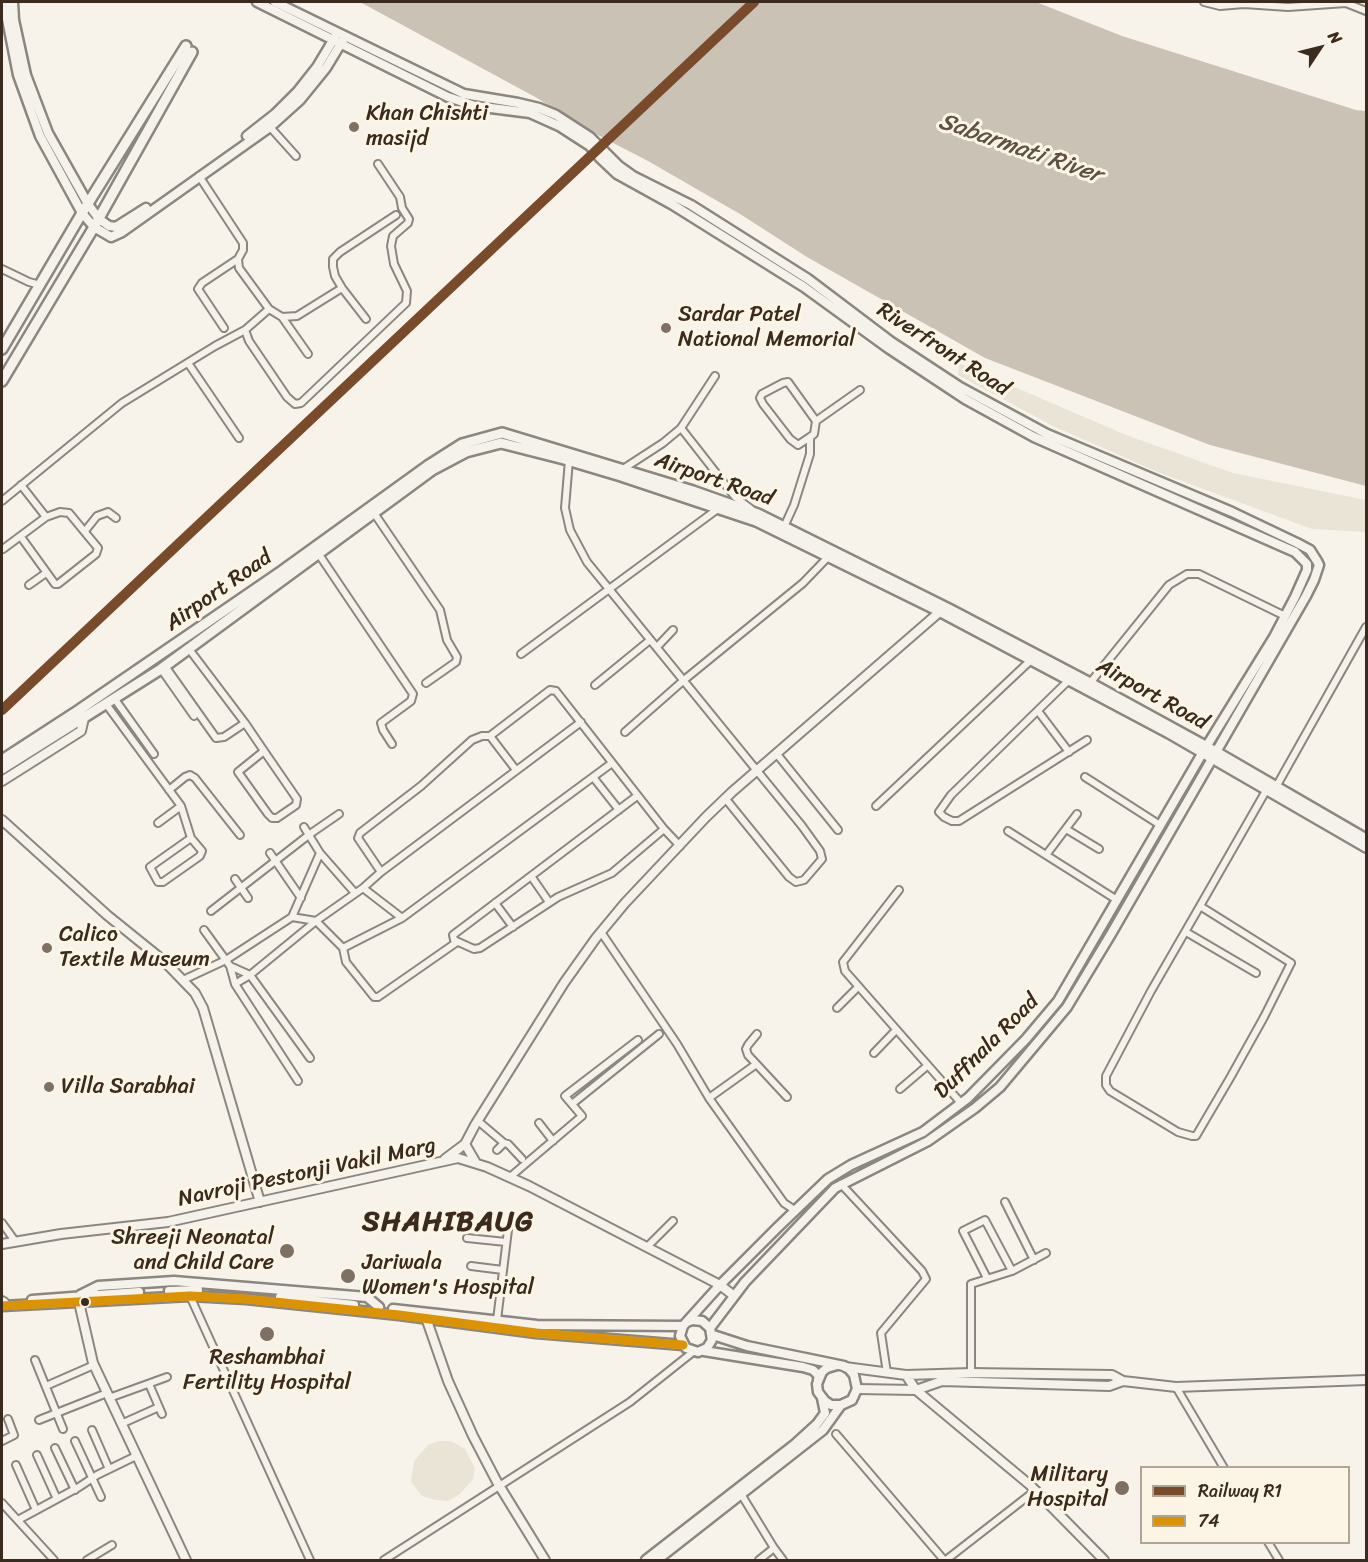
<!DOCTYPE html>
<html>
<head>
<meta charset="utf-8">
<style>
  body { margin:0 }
  #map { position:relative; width:1368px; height:1562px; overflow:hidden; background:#f7f3ea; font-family:Sriracha,sans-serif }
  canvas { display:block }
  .frame { position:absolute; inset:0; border:3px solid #3b2a1e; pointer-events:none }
  .legend { position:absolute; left:1140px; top:1466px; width:210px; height:78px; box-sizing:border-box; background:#fcf5e5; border:2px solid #afa495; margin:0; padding:8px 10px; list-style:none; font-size:18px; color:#3b2a1e }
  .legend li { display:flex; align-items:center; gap:12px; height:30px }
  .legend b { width:30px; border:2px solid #afa495 }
  .north { position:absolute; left:1290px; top:18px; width:60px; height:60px; -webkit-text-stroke:4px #fcf5e5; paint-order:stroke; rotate:55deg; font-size:16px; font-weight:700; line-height:24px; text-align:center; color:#3b2a1e }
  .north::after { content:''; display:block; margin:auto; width:21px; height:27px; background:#3b2a1e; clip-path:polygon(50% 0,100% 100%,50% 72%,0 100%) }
</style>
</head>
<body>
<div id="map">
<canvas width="1368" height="1562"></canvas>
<div class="frame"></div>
<ul class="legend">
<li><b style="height:8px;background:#7a4b2a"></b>Railway R1</li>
<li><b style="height:8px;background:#db9304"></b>74</li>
</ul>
<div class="north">N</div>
</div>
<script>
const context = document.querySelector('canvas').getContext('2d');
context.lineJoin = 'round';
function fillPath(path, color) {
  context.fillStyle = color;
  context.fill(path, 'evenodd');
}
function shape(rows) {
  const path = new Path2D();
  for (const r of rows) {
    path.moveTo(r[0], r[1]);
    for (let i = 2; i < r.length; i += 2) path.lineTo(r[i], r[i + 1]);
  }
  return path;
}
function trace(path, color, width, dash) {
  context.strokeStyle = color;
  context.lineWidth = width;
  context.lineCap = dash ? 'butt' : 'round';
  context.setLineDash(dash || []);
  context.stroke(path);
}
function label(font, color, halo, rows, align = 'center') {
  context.font = font + ' Sriracha,sans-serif';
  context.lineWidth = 6;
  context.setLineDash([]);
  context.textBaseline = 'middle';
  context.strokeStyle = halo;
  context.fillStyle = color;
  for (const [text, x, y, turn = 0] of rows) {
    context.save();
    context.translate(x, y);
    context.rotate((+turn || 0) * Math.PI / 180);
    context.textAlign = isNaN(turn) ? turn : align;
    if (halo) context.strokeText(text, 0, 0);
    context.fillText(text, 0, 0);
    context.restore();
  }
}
fillPath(shape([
  [959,363,1126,435,1233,473,1366,500,1366,532,1312,529,1160,473,1053,426,958,375],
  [438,1441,451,1441,465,1449,475,1468,473,1479,460,1494,448,1501,436,1500,422,1496,411,1482,414,1461,428,1445]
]), '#eae4d7');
fillPath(shape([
  [360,2,1036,2,1122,36,1356,110,1366,111,1366,486,1210,445,985,358,807,257,740,214,648,161,590,131,537,98]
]), '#cac2b5');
const minor = shape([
  [1204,2,1220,6,1244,4,1288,7,1346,3,1366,11],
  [270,127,296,156],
  [2,269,29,282,40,285],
  [342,288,366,319],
  [269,309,282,317,297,316,342,288,335,276,333,267,333,259,340,252,396,215],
  [282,317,308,354],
  [224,328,198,289,202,283,238,259],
  [245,330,249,341,287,397,295,404,301,403,406,303,407,291,394,264,391,246,393,236,408,223,409,219,402,208,400,197,378,164],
  [188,363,239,438],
  [816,421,860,390],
  [681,428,715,376],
  [569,460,565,508,570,530,587,562,802,826,820,851,822,859,804,880,796,882,789,877,725,798],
  [623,469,663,443,681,428,735,497,751,509],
  [2,501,122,403,215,346,245,330,269,309,239,268,238,259,243,250,243,243,199,176],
  [374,513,440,610,447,640,457,657,456,662,426,683],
  [784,527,794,505,810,454,810,437,798,445,790,439,763,404,760,398,762,394,783,383,788,382,816,421,814,434,810,437],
  [85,531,97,516,108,512,116,518],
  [21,537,55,584,58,584,96,554,98,548,69,513,60,512,46,517],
  [3,549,46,517,21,485],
  [318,553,413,694,411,701,381,723,383,730,392,744],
  [29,585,46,573],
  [657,647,673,630],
  [189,649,245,723,264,751,297,799,296,805,277,818,272,818,268,814,238,772,264,751],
  [521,654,719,508],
  [165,666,216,738,224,737,245,723],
  [161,669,194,716],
  [1069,680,951,795,939,812,944,817,952,821,959,821,1087,740],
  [1090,683,1169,585,1187,574,1199,574,1285,616],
  [595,685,650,640],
  [114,698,154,754],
  [106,704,181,806,191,838,202,851,200,856,163,882,158,882,150,867,191,838],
  [1038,711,1069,752],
  [625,732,684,680,803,583,828,557],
  [490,736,516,770],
  [776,753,838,830],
  [593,777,619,810],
  [1085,777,1160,825],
  [1276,787,1366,627],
  [169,790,185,777,190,775,195,778,240,835],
  [637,796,453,935,454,940,474,949,480,948,558,897,612,873,664,829,680,846],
  [876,806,1031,660],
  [158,823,181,806],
  [304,827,320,853,355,893],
  [1066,829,1099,849],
  [1008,831,1117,900],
  [270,853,301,898],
  [1046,855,1077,814],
  [381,872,358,838,360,833,421,786,472,740,482,736,490,736,550,690,556,691,664,829],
  [531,876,549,902],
  [235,879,248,898],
  [363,888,402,918],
  [899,890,843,962,845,971,961,1103],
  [495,903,513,927],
  [1200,906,1151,991,1106,1076,1106,1085,1110,1091,1178,1132,1192,1136,1196,1136,1230,1078,1264,1017,1291,963,1200,906,1267,789],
  [211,911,310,834,339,814],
  [292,917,316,921,343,948,346,962,374,997,378,997,457,942],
  [204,930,230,966,250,975,316,921,363,888,381,872,581,722],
  [601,932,677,1044,709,1098,784,1203,796,1211],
  [1186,932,1256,973],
  [343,948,402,918,612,763],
  [230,966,235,984,298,1081],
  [183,980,226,960,292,917,320,853],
  [235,984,250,975,310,1058],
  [837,1008,858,987],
  [757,1034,748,1045,746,1049,748,1055,787,1097],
  [874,1053,896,1030],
  [900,1089,927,1066],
  [709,1098,755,1065],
  [572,1104,659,1034],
  [478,1121,504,1143,497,1150],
  [539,1123,553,1141],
  [504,1143,508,1144,522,1159],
  [510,1177,582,1116,565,1096,638,1040],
  [841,1184,922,1271,926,1279,881,1333,887,1373],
  [1005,1202,1034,1260],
  [2,1223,15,1241],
  [467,1238,506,1242],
  [647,1247,673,1221],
  [471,1266,503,1270],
  [987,1278,963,1231,985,1220,1012,1271],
  [190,1296,310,1560],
  [497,1320,508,1230],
  [35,1360,63,1429],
  [971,1373,971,1284,1012,1271,1046,1253],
  [149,1384,162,1414],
  [46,1386,94,1365],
  [1176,1387,1224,1468],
  [109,1398,167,1377],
  [39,1420,107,1393],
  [121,1424,159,1407],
  [92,1430,109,1469],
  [836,1434,944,1560],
  [2,1441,14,1435,8,1419],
  [75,1441,101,1497],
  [55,1448,75,1490],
  [37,1455,57,1499],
  [16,1465,36,1510],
  [741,1494,774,1548,759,1560],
  [2,1503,54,1560],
  [18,1520,79,1487,97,1475,136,1456],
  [1268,1542,1279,1560],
  [774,1548,783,1560],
  [87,1560,112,1545],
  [384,1560,630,1402,693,1352],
  [946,1560,1036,1490]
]);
const tertiary = shape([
  [2,781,81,731,84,718,81,714],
  [2,820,107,915,164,961,195,993,203,1008,260,1202],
  [445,1159,465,1144],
  [476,1163,465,1144,475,1125,564,983,596,938,625,903,706,817,732,792,943,609],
  [2,1244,61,1234,168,1222,458,1158,487,1167,529,1186,720,1285,733,1295],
  [78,1298,93,1363,186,1560],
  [2,1301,4,1302],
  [425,1315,448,1381,473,1436,497,1482,545,1560],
  [845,1367,906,1375,971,1373,1112,1375,1123,1381],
  [906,1375,916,1390,1030,1485,1104,1560],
  [857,1389,916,1390,942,1381,1109,1386,1123,1381,1176,1387,1366,1380]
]);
const secondary = shape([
  [6,2,7,19,18,75,40,136,82,213,94,227,111,237,122,232,270,127,300,100,326,68,343,40],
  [13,2,14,20,26,75,48,133,88,204,99,219,109,226,116,227,146,208],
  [257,2,448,97,475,106,530,113,559,126,590,146,600,158,617,174,673,205,804,287,888,348,965,399,1034,437,1295,552,1307,564,1307,570,1295,597,1274,637,1203,752,1058,1001,1026,1039,968,1098,923,1132,851,1165,828,1179,778,1227,720,1285,683,1326,680,1336,686,1348,698,1352,707,1348,712,1340,710,1328,702,1321,692,1320,687,1322],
  [275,2,464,94,518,103,539,108,556,115,590,137,619,166,633,176,691,205,808,279,890,341,960,387,1047,434,1232,512,1297,543,1310,550,1317,561,1319,565,1314,580,1306,596,1111,934,1067,1007,1000,1087,975,1108,928,1141,835,1188,745,1282,710,1328],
  [247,136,275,114,298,91,317,67,335,37],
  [169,1291,198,1290],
  [80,1295,98,1286,174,1281,367,1297,379,1307],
  [280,1297,354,1305],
  [32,1300,139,1292],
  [2,1306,190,1296,246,1299,399,1315,536,1333,683,1345],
  [393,1309,537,1325,683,1326],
  [713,1335,747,1346,825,1362,844,1366,849,1369,854,1375,857,1389,852,1400,841,1405,831,1405,825,1401,818,1392,817,1384,822,1372,827,1368,837,1365],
  [704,1351,803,1367,813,1370,819,1376,818,1380],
  [646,1560,794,1445,817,1424,825,1413,822,1398],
  [657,1560,823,1430,841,1405]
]);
const primary = shape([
  [2,349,82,213,186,46],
  [2,381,94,227,192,52],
  [2,760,79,710,282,571,429,465,462,444,502,433,693,491,758,514,949,609,1090,683,1216,752,1366,839],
  [2,769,161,669,432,470,466,452,501,443,564,459,621,476,756,521,941,612,1169,733,1366,847]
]);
trace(minor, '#8b867f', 10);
trace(tertiary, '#8b867f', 12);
trace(secondary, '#8b867f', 13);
trace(primary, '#8b867f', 14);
trace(minor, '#f5f2ec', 6);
trace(tertiary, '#f5f2ec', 8);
trace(secondary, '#f5f2ec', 8);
trace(primary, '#f5f2ec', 9);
trace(shape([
  [2,1306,190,1296,246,1299,399,1315,536,1333,683,1345]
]), '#db9304', 9);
trace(shape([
  [2,710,754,2]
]), '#7a4b2a', 10);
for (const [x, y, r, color] of [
  [354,127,6,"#7d7065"],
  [666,328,6,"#7d7065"],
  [47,948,6,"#7d7065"],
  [49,1087,6,"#7d7065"],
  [287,1251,8,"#7d7065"],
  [348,1276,8,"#7d7065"],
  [85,1302,5,"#3b2a1e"],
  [267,1334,8,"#7d7065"],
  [1122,1488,8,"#7d7065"]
]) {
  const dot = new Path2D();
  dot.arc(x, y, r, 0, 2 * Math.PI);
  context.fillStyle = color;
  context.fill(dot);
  trace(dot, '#fcf5e5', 2);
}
label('22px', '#3b2a1e', '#fcf5e5', [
  ["Khan Chishti",366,114],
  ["masijd",366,139],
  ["Sardar Patel",678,315],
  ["National Memorial",678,340],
  ["Calico",59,935],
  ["Textile Museum",59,960],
  ["Villa Sarabhai",61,1087],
  ["Shreeji Neonatal",274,1238,"right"],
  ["and Child Care",274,1263,"right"],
  ["Jariwala",362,1263],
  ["Women's Hospital",362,1288],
  ["Reshambhai",267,1358,"center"],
  ["Fertility Hospital",267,1383,"center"],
  ["Military",1108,1475,"right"],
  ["Hospital",1108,1500,"right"]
], 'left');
label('22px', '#3b2a1e', '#fcf5e5', [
  ["Riverfront Road",943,350,33],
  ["Airport Road",714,480,19],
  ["Airport Road",219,591,-35],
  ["Airport Road",1152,695,29],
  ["Duffnala Road",987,1047,-45],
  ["Navroji Pestonji Vakil Marg",307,1173,-12]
]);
label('italic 24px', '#605144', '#fcf5e5', [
  ["Sabarmati River",1020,149,19]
]);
context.letterSpacing = '1.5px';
label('bold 28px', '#3b2a1e', '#fcf5e5', [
  ["SHAHIBAUG",448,1223]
]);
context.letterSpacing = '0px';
</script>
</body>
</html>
